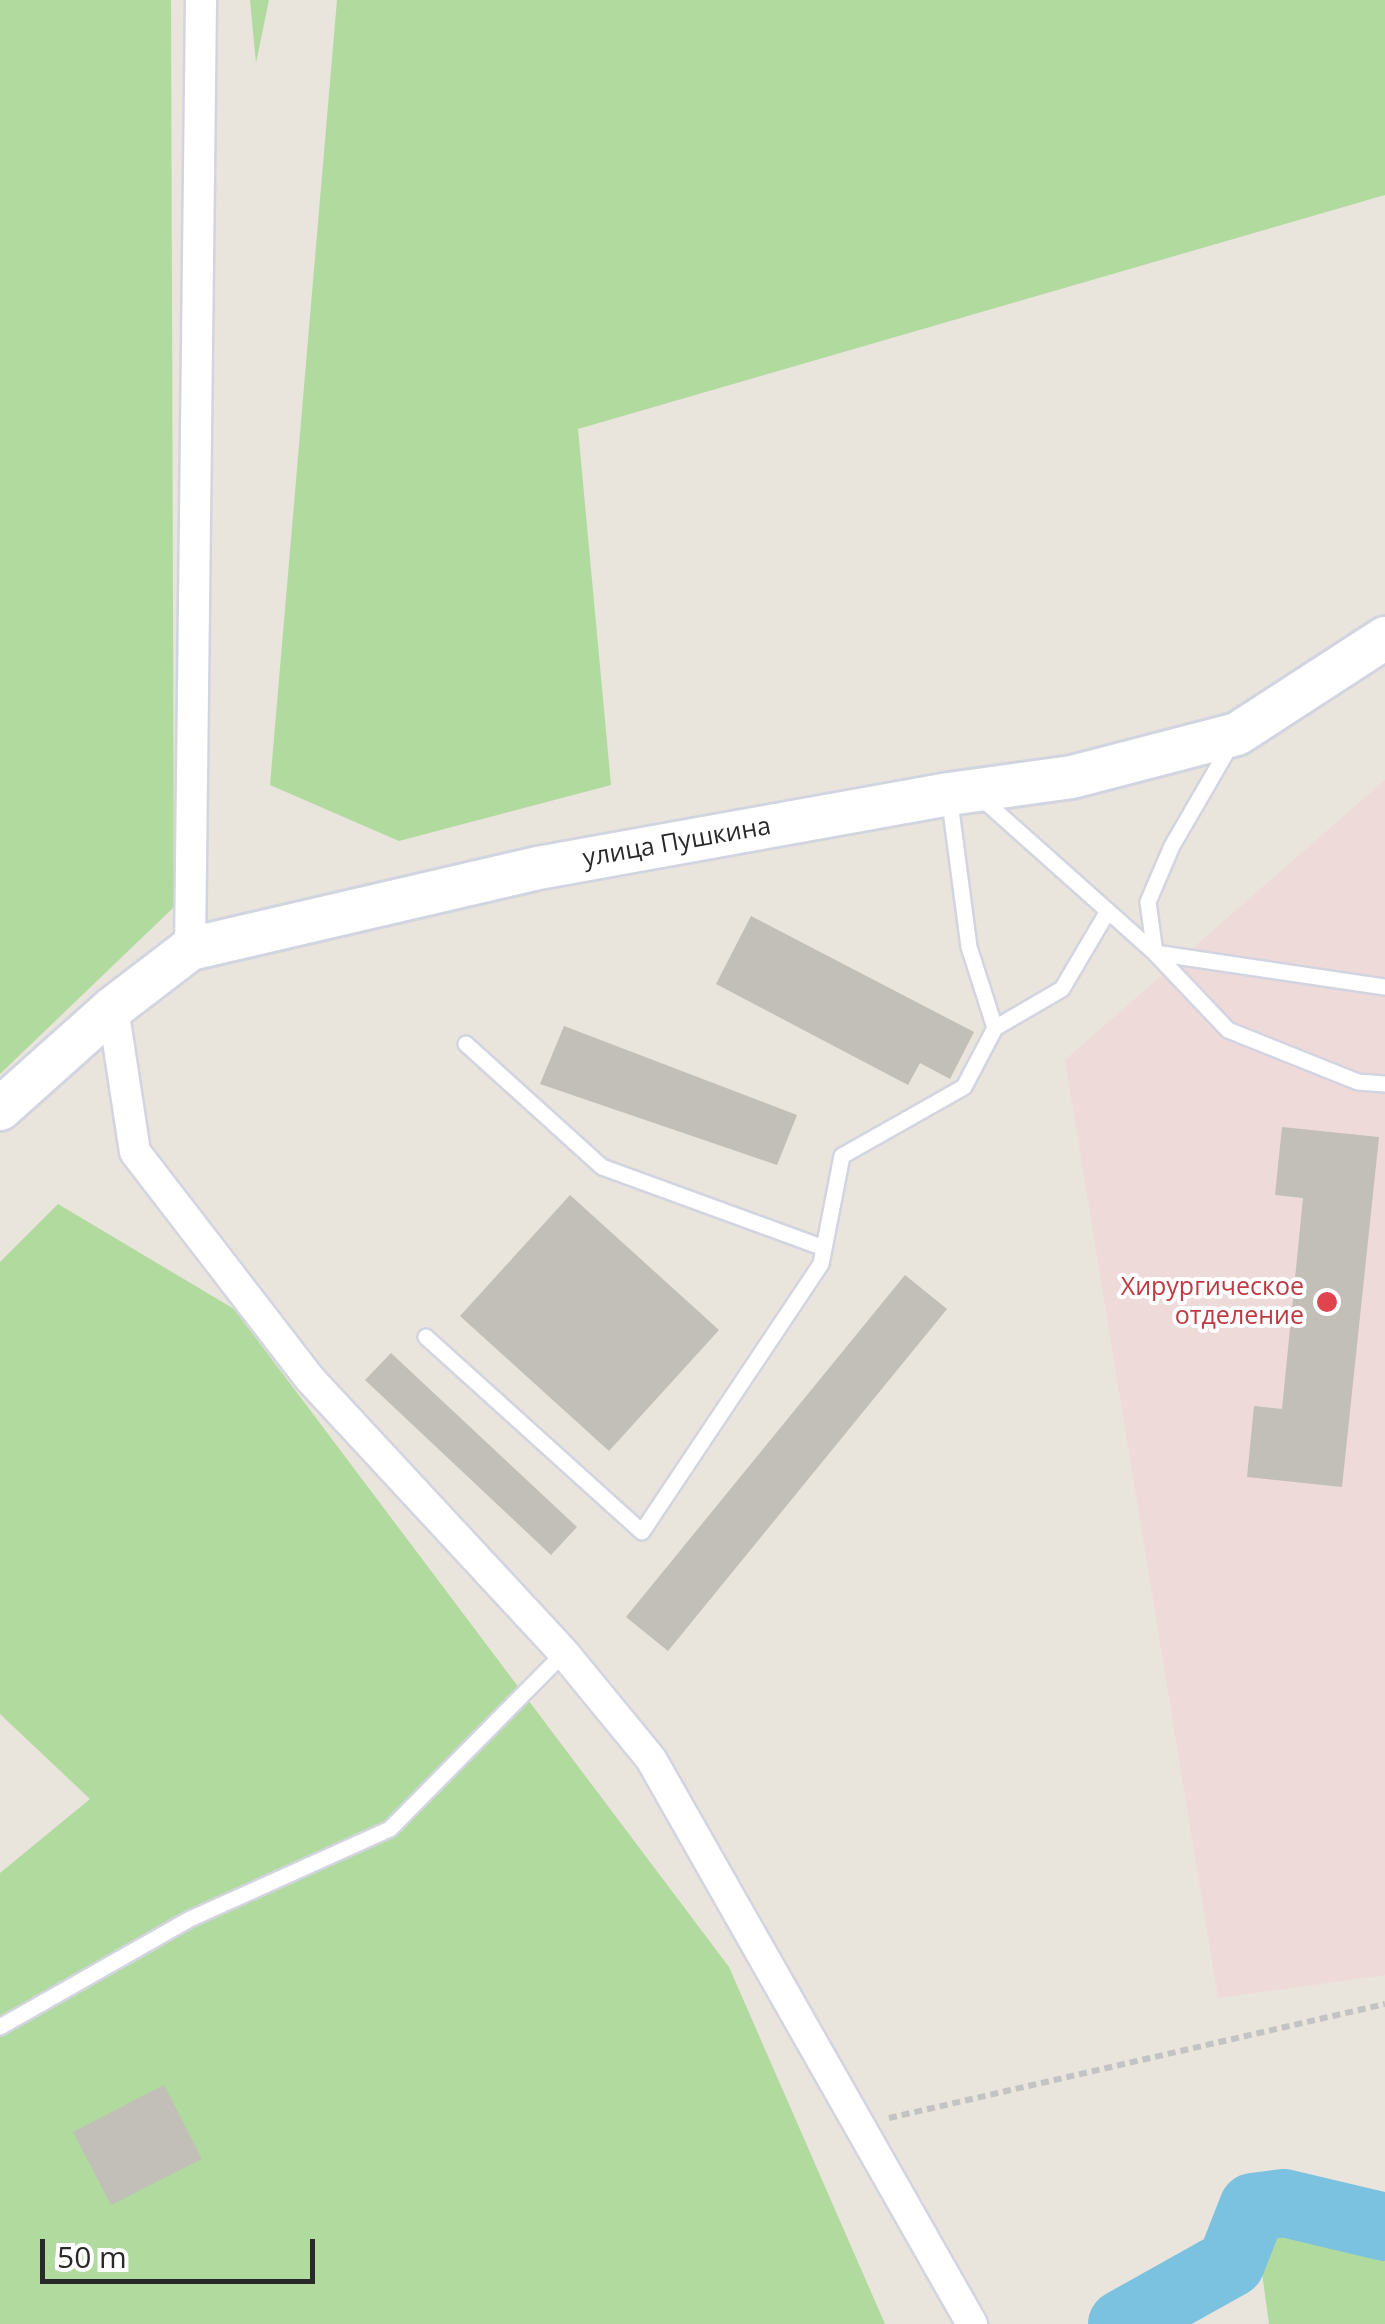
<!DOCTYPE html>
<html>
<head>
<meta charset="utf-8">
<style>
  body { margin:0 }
  #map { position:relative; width:1385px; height:2324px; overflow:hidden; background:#e9e4dc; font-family:"Open Sans",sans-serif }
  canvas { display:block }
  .scale { position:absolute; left:40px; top:2239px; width:275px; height:45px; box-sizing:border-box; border:5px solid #292929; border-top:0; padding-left:12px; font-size:30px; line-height:35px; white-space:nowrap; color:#292929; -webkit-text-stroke:8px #fff; paint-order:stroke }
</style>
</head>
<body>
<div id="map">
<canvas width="1385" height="2324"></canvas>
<div class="scale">50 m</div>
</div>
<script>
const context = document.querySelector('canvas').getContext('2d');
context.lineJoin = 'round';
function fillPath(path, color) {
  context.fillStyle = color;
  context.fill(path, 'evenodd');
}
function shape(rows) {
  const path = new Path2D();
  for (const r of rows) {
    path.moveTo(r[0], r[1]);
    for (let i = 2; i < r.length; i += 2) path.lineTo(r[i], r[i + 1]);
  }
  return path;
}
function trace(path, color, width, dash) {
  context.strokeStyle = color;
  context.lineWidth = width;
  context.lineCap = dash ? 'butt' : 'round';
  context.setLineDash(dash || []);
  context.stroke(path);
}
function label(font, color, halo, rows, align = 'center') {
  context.font = font + ' "Open Sans",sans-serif';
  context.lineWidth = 8;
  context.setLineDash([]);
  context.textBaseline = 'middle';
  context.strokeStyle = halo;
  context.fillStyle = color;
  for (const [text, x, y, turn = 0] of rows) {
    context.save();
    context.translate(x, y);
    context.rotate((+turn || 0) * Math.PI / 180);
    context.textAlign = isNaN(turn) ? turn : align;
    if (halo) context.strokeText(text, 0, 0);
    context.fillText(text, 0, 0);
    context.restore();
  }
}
fillPath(shape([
  [1385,780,1385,1975,1218,1998,1065,1060]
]), '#efdada');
fillPath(shape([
  [0,0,171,0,174,907,0,1074],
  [250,0,269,0,256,63],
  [337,0,1385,0,1385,195,578,429,611,785,399,841,270,785],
  [58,1204,234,1309,729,1967,885,2324,0,2324,0,1873,90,1799,0,1714,0,1262],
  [1284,2203,1385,2227,1385,2324,1269,2324,1253,2207]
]), '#b1da9f');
trace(shape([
  [1122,2324,1231,2263,1253,2207,1284,2203,1385,2227]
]), '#7bc1e0', 68);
fillPath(shape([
  [751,916,974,1032,950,1079,920,1063,908,1085,716,984],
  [564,1026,797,1115,777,1165,540,1084],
  [1282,1127,1379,1137,1342,1487,1247,1477,1254,1406,1282,1409,1303,1198,1275,1195],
  [570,1195,719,1330,609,1451,460,1316],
  [905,1275,947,1309,668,1651,626,1617],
  [391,1353,577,1527,551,1555,365,1380],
  [164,2085,202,2159,111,2205,73,2132]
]), '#c2beb8');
const lane = shape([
  [949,795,969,947,995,1028,1062,989,1108,911],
  [980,797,1155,953,1148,902,1172,846,1230,746],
  [1155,953,1228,1030,1358,1082,1385,1084],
  [1155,953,1385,987],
  [466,1044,602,1167,824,1248],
  [426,1337,642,1532,821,1264,842,1156,964,1087,995,1028],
  [0,2027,190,1919,390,1829,564,1653]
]);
const street = shape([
  [190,949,201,0],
  [113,1008,135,1152,310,1379,564,1653,651,1759,972,2324]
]);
const secondary = shape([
  [0,1109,113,1008,190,949,538,868,949,794,1072,777,1237,734,1385,638]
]);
trace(lane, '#d2d4e0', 20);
trace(street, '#d2d4e0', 35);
trace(secondary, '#d2d4e0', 48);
trace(shape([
  [889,2118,1385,2004]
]), '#c3c3c3', 6, [8, 5]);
trace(lane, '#fff', 15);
trace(street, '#fff', 30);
trace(secondary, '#fff', 42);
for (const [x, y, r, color] of [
  [1327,1302,12,"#e0444e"]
]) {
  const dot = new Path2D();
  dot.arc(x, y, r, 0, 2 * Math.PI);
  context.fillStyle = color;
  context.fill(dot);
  trace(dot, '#fff', 4);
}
label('25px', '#292929', '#fff', [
  ["улица Пушкина",677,843,-10]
]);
label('25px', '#be3a42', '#fff', [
  ["Хирургическое",1304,1288],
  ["отделение",1304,1317]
], 'right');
</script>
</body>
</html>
